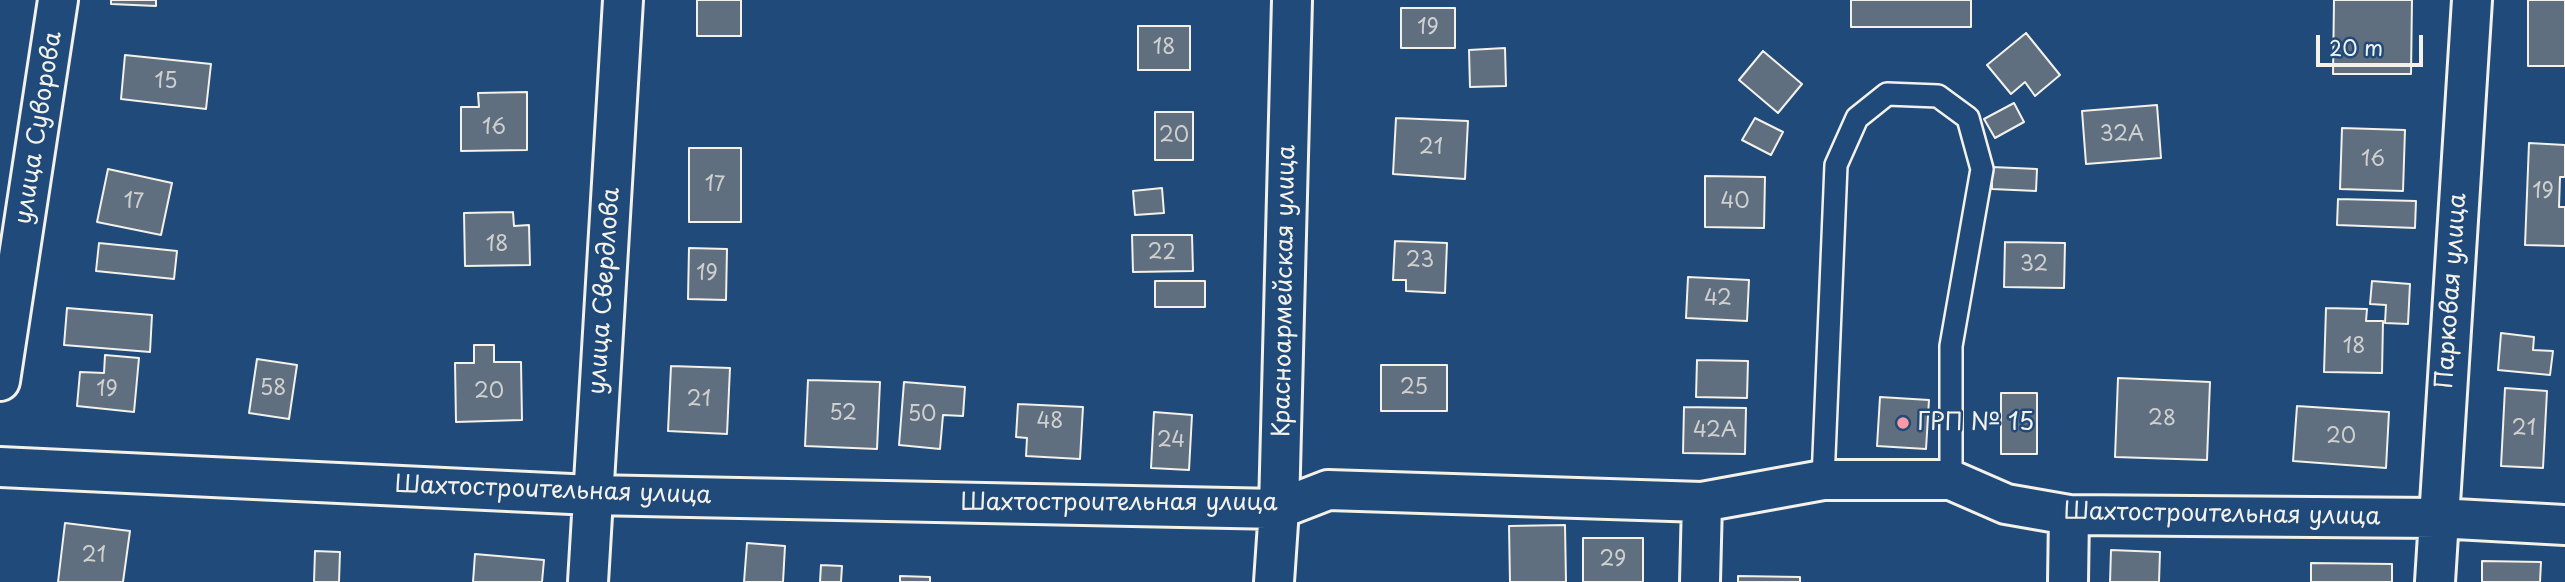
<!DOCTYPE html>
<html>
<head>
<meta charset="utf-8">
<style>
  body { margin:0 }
  #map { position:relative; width:2565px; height:582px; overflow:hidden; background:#1f4a7a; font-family:"Playpen Sans",sans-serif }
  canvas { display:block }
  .scale { position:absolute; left:2316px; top:35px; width:107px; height:32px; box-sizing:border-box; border:4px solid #f4f1e8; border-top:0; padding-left:9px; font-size:21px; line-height:24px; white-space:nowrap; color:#f4f1e8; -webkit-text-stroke:5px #1f4a7a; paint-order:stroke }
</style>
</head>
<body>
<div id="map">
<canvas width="2565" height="582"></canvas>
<div class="scale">20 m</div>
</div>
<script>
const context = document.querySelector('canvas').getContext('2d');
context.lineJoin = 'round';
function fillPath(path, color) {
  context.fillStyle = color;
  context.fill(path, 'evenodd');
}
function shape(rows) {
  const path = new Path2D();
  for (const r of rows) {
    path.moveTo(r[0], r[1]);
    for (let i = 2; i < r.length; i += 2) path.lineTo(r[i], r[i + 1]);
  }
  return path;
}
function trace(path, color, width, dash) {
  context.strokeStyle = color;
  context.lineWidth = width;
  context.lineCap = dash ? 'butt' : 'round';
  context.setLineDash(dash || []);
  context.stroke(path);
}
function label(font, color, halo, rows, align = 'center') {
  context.font = font + ' "Playpen Sans",sans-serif';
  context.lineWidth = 5;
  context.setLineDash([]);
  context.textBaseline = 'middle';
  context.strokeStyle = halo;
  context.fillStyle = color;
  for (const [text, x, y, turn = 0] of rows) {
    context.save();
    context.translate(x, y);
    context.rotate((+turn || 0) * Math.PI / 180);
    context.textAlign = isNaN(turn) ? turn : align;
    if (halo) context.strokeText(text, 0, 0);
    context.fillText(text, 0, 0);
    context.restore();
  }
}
const building = shape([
  [111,0,156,0,156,6,111,4,111,0],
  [697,0,741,0,741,36,697,36,697,0],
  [1851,0,1971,0,1971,27,1851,27,1851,0],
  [2334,0,2412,0,2411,74,2333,74,2334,0],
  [2528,0,2565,0,2565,66,2528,66,2528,0],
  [1401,8,1455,8,1455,48,1401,48,1401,8],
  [1138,26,1190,26,1190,70,1138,70,1138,26],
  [2026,33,2060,75,2035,96,2025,82,2011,94,1987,65,2026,33],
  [1505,48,1506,86,1470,87,1469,50,1505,48],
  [1763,51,1802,84,1778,113,1739,80,1763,51],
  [125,55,211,64,206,109,121,99,125,55],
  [527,92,527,150,461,151,461,107,479,107,478,93,527,92],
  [2014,103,2024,122,1995,138,1984,119,2014,103],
  [2157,105,2161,158,2086,164,2082,111,2157,105],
  [1155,112,1193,112,1193,160,1155,160,1155,112],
  [1396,118,1468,121,1465,179,1393,174,1396,118],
  [1755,118,1783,132,1771,155,1742,140,1755,118],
  [2342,128,2405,130,2403,191,2340,189,2342,128],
  [2529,143,2565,145,2565,177,2560,177,2559,207,2565,207,2565,246,2525,245,2529,143],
  [689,148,741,148,741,222,689,222,689,148],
  [1992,167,2037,169,2036,191,1992,189,1992,167],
  [108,169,172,183,161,235,97,222,108,169],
  [1705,176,1765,177,1764,228,1705,227,1705,176],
  [1162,188,1164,213,1135,215,1133,191,1162,188],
  [2338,199,2416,201,2415,228,2337,225,2338,199],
  [513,212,514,226,529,225,530,265,465,266,464,213,513,212],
  [1132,235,1192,235,1193,271,1133,272,1132,235],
  [1395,241,1447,243,1445,293,1406,291,1406,280,1393,280,1395,241],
  [2005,242,2065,243,2064,288,2004,287,2005,242],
  [99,243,177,251,174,279,96,271,99,243],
  [689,248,727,249,726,300,688,299,689,248],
  [1688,277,1749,280,1747,321,1686,318,1688,277],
  [1155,281,1205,281,1205,307,1155,307,1155,281],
  [2372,281,2410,284,2408,324,2385,323,2386,305,2370,304,2372,281],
  [67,308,152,315,150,352,64,345,67,308],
  [2326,308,2367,309,2366,321,2383,321,2382,373,2324,372,2326,308],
  [2501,333,2534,337,2533,350,2553,351,2550,375,2498,370,2501,333],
  [474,345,494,345,494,362,521,362,522,420,456,422,455,363,474,363,474,345],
  [105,355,139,358,134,412,77,406,80,372,104,373,105,355],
  [257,359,297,365,289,419,249,413,257,359],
  [1697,360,1748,361,1747,398,1696,397,1697,360],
  [1381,365,1447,365,1447,411,1381,411,1381,365],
  [671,366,730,368,727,434,668,431,671,366],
  [2118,378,2210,382,2207,460,2115,457,2118,378],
  [808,380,880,382,877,449,805,446,808,380],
  [904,382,965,387,963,416,943,415,940,449,899,445,904,382],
  [2505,388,2547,391,2543,468,2501,466,2505,388],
  [2001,393,2037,393,2037,454,2001,454,2001,393],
  [1880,397,1929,400,1926,449,1877,446,1880,397],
  [1018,404,1083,407,1080,459,1026,456,1027,438,1016,437,1018,404],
  [2297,406,2389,412,2386,468,2293,461,2297,406],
  [1684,407,1746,408,1745,454,1683,453,1684,407],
  [1154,412,1192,415,1189,470,1151,468,1154,412],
  [65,523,130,531,123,582,58,582,65,523],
  [1565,525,1566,582,1510,582,1509,526,1565,525],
  [1583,538,1643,538,1643,582,1583,582,1583,538],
  [747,543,785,546,783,582,744,582,747,543],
  [2111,550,2160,552,2159,582,2110,582,2111,550],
  [315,551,340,552,339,582,314,582,315,551],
  [475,554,544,560,542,582,473,582,475,554],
  [2482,561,2541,562,2540,582,2482,582,2482,561],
  [2311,563,2392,564,2392,582,2311,582,2311,563],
  [821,565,842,566,841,582,820,582,821,565],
  [900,576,930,577,930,582,900,582,900,576],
  [1738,576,1800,577,1800,582,1738,582,1738,576]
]);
fillPath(building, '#606f80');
trace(building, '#f4f1e8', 2);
const lane = shape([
  [1823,480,1836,165,1857,118,1887,94,1938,96,1968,118,1982,169,1951,346,1951,480]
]);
const street = shape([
  [0,381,58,0],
  [0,467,592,495,1279,509,1328,490,1702,502,1823,480,1951,480,2006,504,2069,515,2437,518,2565,525],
  [588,582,623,0],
  [1274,582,1279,509,1292,0],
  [1700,582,1702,502],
  [2068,582,2069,515],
  [2435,582,2472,0]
]);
trace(lane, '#f4f1e8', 26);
trace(street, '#f4f1e8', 44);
trace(lane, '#1f4a7a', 21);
trace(street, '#1f4a7a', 38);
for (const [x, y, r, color] of [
  [1903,423,7,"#ff9aa2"]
]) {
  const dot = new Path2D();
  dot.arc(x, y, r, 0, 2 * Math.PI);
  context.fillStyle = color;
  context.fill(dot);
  trace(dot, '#1f4a7a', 2.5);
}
label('21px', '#cfd0ce', null, [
  ["19",1428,28],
  ["18",1164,48],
  ["15",166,82],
  ["16",494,128],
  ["32А",2122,135],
  ["20",1174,136],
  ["21",1431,148],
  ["16",2373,160],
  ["17",715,185],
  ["19",2543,192],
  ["17",134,202],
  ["40",1735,202],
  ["18",497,245],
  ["22",1162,253],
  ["23",1420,261],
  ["32",2034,265],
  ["19",707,274],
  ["42",1718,299],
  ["18",2354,347],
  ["25",1414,388],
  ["58",273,389],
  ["19",107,390],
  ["20",489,392],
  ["21",699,400],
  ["52",843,414],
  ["50",922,415],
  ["28",2162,419],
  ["48",1050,422],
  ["21",2524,429],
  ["42А",1715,431],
  ["20",2341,437],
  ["24",1171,441],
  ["21",94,556],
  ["29",1613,560]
]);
label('24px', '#f4f1e8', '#1f4a7a', [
  ["улица Суворова",39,128,-81],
  ["улица Свердлова",605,291,-86],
  ["Красноармейская улица",1285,291,-89],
  ["Парковая улица",2452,291,-86],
  ["Шахтостроительная улица",553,491,2],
  ["Шахтостроительная улица",1119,503],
  ["Шахтостроительная улица",2222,515,1]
]);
label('24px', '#f4f1e8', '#1f4a7a', [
  ["ГРП № 15",1917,423]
], 'left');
</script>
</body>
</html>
